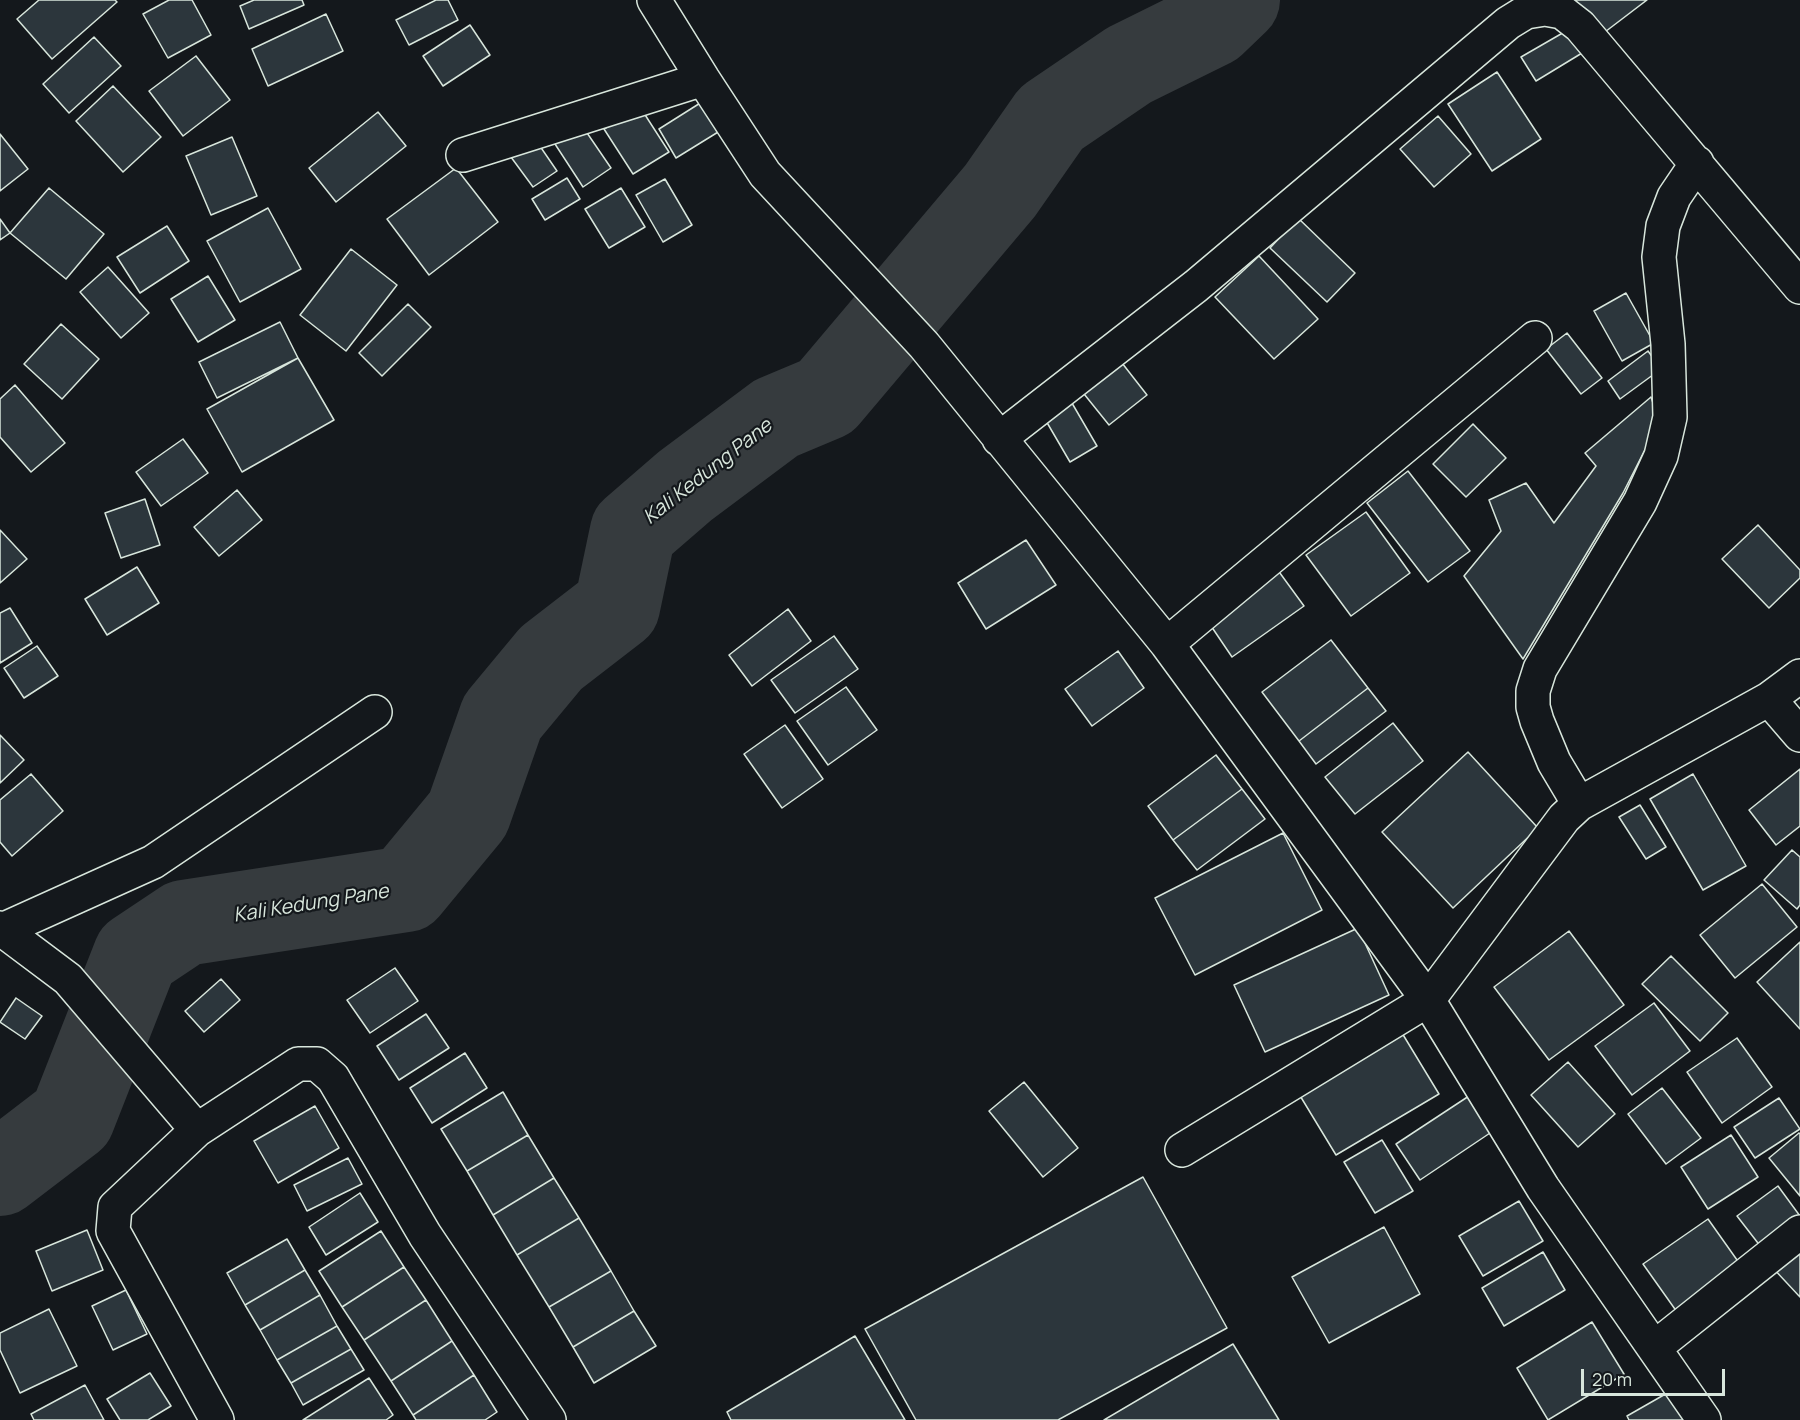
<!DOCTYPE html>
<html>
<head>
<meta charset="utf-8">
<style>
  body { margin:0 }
  #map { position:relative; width:1800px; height:1420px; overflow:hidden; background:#14181c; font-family:Manrope,sans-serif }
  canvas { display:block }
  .scale { position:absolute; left:1581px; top:1369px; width:144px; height:27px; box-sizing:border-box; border:3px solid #d8e6dc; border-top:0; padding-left:8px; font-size:18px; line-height:21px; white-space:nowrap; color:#d8e6dc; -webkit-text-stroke:4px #14181c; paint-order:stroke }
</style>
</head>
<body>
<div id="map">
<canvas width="1800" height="1420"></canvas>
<div class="scale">20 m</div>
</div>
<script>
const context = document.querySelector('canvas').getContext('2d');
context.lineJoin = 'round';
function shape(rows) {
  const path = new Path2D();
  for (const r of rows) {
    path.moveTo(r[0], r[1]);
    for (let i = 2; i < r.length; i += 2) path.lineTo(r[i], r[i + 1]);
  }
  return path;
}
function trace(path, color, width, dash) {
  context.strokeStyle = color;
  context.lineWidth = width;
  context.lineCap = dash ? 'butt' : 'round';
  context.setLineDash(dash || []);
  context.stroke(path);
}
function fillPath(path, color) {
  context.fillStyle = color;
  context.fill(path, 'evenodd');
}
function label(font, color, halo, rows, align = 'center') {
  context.font = font + ' Manrope,sans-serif';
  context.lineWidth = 4.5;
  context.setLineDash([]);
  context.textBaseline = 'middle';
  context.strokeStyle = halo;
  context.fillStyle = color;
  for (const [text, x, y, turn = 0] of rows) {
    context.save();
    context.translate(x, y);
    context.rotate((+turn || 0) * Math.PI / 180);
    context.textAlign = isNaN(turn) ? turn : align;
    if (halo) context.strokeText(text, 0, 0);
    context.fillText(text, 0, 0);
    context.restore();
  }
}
trace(shape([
  [0,1173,72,1118,136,955,184,923,406,889,468,814,502,717,551,658,617,607,633,531,685,486,776,418,826,397,1000,191,1051,118,1129,65,1212,24,1237,0]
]), '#363b3e', 86);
const building = shape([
  [39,0,115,0,117,2,52,59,17,19,39,0],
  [169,0,192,0,211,35,168,58,143,14,169,0],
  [254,0,302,0,304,5,249,29,240,6,254,0],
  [436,0,448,0,458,20,409,45,396,20,436,0],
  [1575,0,1647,0,1601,35,1575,0],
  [326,14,343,51,268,86,252,49,326,14],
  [470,25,490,55,443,86,423,56,470,25],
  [1573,27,1587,50,1536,81,1521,57,1573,27],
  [94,37,121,66,69,113,43,84,94,37],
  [196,56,230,100,183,136,149,91,196,56],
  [1497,72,1541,139,1492,171,1448,104,1497,72],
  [113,86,161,137,123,172,76,121,113,86],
  [705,100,723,129,676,158,659,129,705,100],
  [640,107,669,152,633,174,604,129,640,107],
  [378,112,406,146,336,202,309,168,378,112],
  [1438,116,1471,154,1434,187,1400,149,1438,116],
  [583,127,611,168,583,187,555,144,583,127],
  [0,134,28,169,0,191,0,134],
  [533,136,557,171,533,187,508,153,533,136],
  [232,137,257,196,211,215,186,156,232,137],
  [456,168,498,222,429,275,387,219,456,168],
  [567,178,580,199,545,220,532,199,567,178],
  [665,179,692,225,663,242,636,195,665,179],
  [49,188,104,234,66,279,10,233,49,188],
  [621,188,645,227,609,248,585,209,621,188],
  [268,208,301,269,240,302,207,241,268,208],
  [1298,218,1355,273,1327,302,1270,248,1298,218],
  [0,219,10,233,0,240,0,219],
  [167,226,189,261,140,293,117,257,167,226],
  [351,249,397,285,346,351,300,315,351,249],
  [1259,256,1318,319,1274,359,1215,297,1259,256],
  [108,267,149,313,121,338,80,292,108,267],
  [208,276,235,320,198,342,171,299,208,276],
  [1626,293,1654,343,1622,361,1594,311,1626,293],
  [408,304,431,327,382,376,359,353,408,304],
  [280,322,298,358,217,398,199,362,280,322],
  [61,324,99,359,62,399,24,364,61,324],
  [1567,333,1602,378,1581,394,1546,349,1567,333],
  [1648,351,1661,369,1620,399,1608,381,1648,351],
  [1115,354,1147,395,1109,425,1076,384,1115,354],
  [298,358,334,420,242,472,207,409,298,358],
  [15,385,65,443,31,472,0,437,0,399,15,385],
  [1651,397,1656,412,1654,432,1623,493,1523,659,1464,576,1501,531,1489,500,1526,483,1554,523,1596,466,1585,453,1651,397],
  [1069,398,1097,446,1070,462,1042,414,1069,398],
  [1473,424,1506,458,1466,497,1433,464,1473,424],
  [183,439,208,473,161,506,136,472,183,439],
  [1408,471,1470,551,1428,582,1367,503,1408,471],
  [237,490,262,520,219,556,194,527,237,490],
  [145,499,160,545,121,558,105,513,145,499],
  [1366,512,1410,573,1351,616,1306,555,1366,512],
  [1758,525,1800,570,1800,578,1769,608,1722,559,1758,525],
  [0,530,27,559,0,583,0,530],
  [1026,540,1056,585,986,629,958,583,1026,540],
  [137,567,159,603,107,635,85,599,137,567],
  [1277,569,1304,606,1232,657,1207,620,1277,569],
  [10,608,32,643,0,663,0,613,10,608],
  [788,609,811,641,752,686,729,655,788,609],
  [834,636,858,669,795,713,771,680,834,636],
  [1331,640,1368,688,1299,741,1262,692,1331,640],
  [37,646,58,676,24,698,4,668,37,646],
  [1118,651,1144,688,1092,726,1065,689,1118,651],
  [846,687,877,730,828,765,797,721,846,687],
  [1368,688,1386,711,1316,764,1299,741,1368,688],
  [1393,723,1423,761,1355,814,1325,777,1393,723],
  [785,725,823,779,782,808,744,754,785,725],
  [0,735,24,760,0,783,0,735],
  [1468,752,1538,828,1453,908,1382,832,1468,752],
  [1216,755,1242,789,1173,840,1148,806,1216,755],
  [1800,769,1800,826,1776,845,1749,810,1800,769],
  [31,774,63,811,12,856,0,842,0,800,31,774],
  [1693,774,1746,866,1703,890,1650,799,1693,774],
  [1242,789,1265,819,1197,870,1173,840,1242,789],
  [1640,805,1666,847,1646,859,1619,817,1640,805],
  [1283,833,1322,910,1195,975,1155,898,1283,833],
  [1792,850,1800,857,1800,905,1797,909,1764,880,1792,850],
  [1762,884,1797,927,1735,978,1700,935,1762,884],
  [1358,928,1389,995,1265,1052,1234,985,1358,928],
  [1569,931,1624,1005,1549,1060,1494,987,1569,931],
  [1800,942,1800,1029,1757,982,1800,942],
  [1671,956,1728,1013,1700,1041,1642,984,1671,956],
  [395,968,418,1001,370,1033,347,1000,395,968],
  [221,979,240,1000,204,1032,185,1011,221,979],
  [16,998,42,1016,25,1039,0,1022,16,998],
  [1654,1003,1690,1051,1632,1095,1595,1046,1654,1003],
  [426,1014,449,1048,399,1080,377,1046,426,1014],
  [1402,1033,1439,1094,1336,1155,1299,1094,1402,1033],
  [1737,1038,1772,1087,1722,1123,1687,1072,1737,1038],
  [465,1053,487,1088,432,1123,410,1088,465,1053],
  [1568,1062,1615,1114,1578,1147,1531,1095,1568,1062],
  [1024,1082,1078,1148,1043,1177,989,1111,1024,1082],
  [1662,1088,1701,1138,1666,1164,1628,1114,1662,1088],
  [503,1092,528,1135,467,1171,441,1129,503,1092],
  [1472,1094,1496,1129,1420,1180,1396,1144,1472,1094],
  [1779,1098,1800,1129,1755,1158,1734,1127,1779,1098],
  [315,1106,339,1148,278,1183,254,1141,315,1106],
  [1799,1133,1800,1134,1800,1196,1769,1158,1799,1133],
  [528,1135,554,1178,493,1215,467,1171,528,1135],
  [1731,1135,1758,1177,1708,1209,1681,1167,1731,1135],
  [1382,1140,1413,1191,1375,1213,1344,1162,1382,1140],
  [348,1158,362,1184,307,1211,294,1185,348,1158],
  [1143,1177,1227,1328,1058,1420,916,1420,865,1329,1143,1177],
  [554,1178,579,1218,517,1255,493,1215,554,1178],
  [1778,1186,1800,1216,1761,1247,1737,1216,1778,1186],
  [360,1193,378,1222,326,1255,309,1227,360,1193],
  [1519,1201,1543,1241,1483,1276,1459,1236,1519,1201],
  [579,1218,611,1271,549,1307,517,1255,579,1218],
  [1708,1219,1742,1267,1677,1312,1643,1264,1708,1219],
  [1384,1227,1420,1294,1329,1343,1292,1277,1384,1227],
  [87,1230,103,1270,52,1291,36,1251,87,1230],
  [381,1231,404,1267,342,1307,319,1271,381,1231],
  [287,1239,305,1270,245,1305,227,1273,287,1239],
  [1800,1243,1800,1297,1772,1267,1800,1243],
  [1543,1252,1565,1290,1504,1326,1482,1288,1543,1252],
  [404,1267,426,1300,364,1340,342,1307,404,1267],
  [305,1270,320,1295,260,1330,245,1305,305,1270],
  [611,1271,634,1311,573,1347,549,1307,611,1271],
  [126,1290,147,1334,113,1350,92,1306,126,1290],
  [320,1295,337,1326,277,1360,260,1330,320,1295],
  [426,1300,452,1341,391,1381,364,1340,426,1300],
  [49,1309,77,1366,20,1393,0,1350,0,1333,49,1309],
  [634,1311,656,1346,594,1383,573,1347,634,1311],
  [1592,1322,1624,1374,1548,1420,1517,1368,1592,1322],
  [337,1326,351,1349,291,1383,277,1360,337,1326],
  [855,1336,905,1420,731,1420,727,1412,855,1336],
  [452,1341,474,1375,413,1415,391,1381,452,1341],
  [1233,1344,1279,1420,1104,1420,1233,1344],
  [351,1349,364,1370,303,1405,291,1383,351,1349],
  [150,1373,171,1406,148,1420,120,1420,107,1399,150,1373],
  [474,1375,497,1412,485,1420,416,1420,413,1415,474,1375],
  [369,1378,393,1415,386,1420,303,1420,369,1378],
  [85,1385,104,1420,34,1420,31,1414,85,1385],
  [1669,1392,1685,1420,1629,1420,1627,1416,1669,1392]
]);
fillPath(building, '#2c363c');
trace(building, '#d8e6dc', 1.5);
const street = shape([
  [654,0,703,79,765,174,924,345,1167,644,1428,1000,1543,1188,1704,1420],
  [463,155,703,79],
  [999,439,1196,286,1508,23,1526,12,1545,9,1562,12,1580,26,1800,287],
  [1167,644,1535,338],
  [1769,699,1800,735],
  [1579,804,1554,762,1537,721,1533,707,1533,691,1540,669,1640,502,1661,456,1670,417,1668,344,1659,257,1663,226,1674,197,1697,163],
  [0,928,68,979,197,1130],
  [0,931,153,862,375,712],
  [1182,1150,1428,1000,1564,818,1579,804,1769,699,1800,676],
  [1654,1348,1800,1232],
  [217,1420,113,1231,115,1207,197,1130,298,1064,317,1064,333,1078,425,1235,549,1420]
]);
trace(street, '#d8e6dc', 36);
trace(street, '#14181c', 33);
label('italic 20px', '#d8e6dc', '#14181c', [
  ["Kali Kedung Pane",708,472,-38],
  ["Kali Kedung Pane",311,904,-9]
]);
</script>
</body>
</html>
